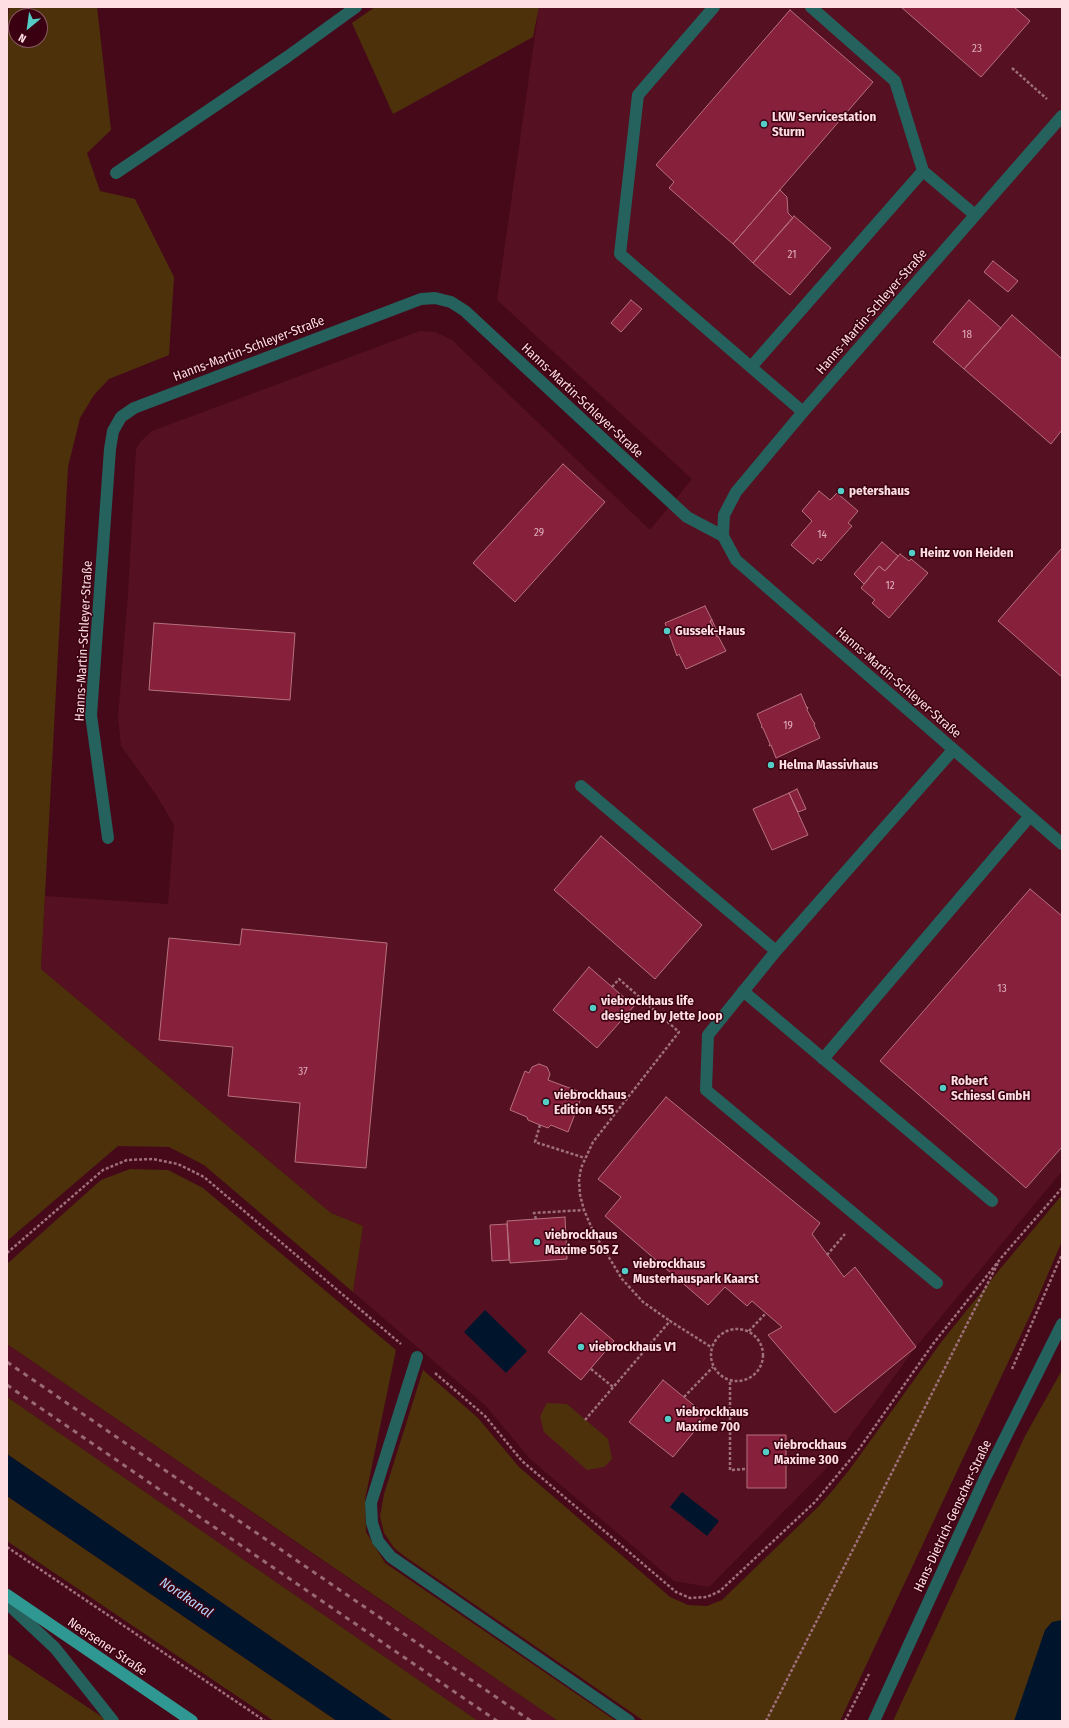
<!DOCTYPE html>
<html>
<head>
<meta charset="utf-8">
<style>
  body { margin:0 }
  #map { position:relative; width:1069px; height:1728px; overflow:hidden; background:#46091a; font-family:"Fira Sans Condensed",sans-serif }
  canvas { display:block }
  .frame { position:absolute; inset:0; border:8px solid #fedee2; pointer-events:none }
  .north { position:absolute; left:8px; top:8px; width:40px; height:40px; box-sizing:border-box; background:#3a0011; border:1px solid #885965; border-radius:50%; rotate:209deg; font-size:11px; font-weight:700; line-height:16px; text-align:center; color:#fedee2 }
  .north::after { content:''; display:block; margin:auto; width:14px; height:18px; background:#54cdc7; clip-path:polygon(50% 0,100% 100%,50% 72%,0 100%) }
</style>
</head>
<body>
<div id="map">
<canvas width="1069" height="1728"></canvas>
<div class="frame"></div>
<div class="north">N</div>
</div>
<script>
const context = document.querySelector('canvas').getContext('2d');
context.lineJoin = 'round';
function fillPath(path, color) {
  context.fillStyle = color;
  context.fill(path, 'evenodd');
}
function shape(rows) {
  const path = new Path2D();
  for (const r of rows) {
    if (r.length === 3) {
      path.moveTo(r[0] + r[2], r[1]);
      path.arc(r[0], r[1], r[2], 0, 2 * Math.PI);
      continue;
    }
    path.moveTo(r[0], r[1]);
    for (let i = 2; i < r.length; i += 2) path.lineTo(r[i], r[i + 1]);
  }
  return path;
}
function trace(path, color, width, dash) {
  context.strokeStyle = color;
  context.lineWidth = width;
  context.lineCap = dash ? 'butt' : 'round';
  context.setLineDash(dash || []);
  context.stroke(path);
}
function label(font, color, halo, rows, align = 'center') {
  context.font = font + ' "Fira Sans Condensed",sans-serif';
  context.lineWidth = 3;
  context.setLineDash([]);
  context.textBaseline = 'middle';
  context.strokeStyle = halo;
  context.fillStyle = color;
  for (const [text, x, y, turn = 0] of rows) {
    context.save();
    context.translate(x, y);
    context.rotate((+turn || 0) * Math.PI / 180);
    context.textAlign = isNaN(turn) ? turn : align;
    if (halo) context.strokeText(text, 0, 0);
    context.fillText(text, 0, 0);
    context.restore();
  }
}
fillPath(shape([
  [539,7,1062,7,1062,1171,916,1347,826,1469,709,1587,674,1581,530,1459,486,1406,353,1292,363,1226,331,1213,41,969,45,896,168,904,174,825,157,796,121,746,118,717,128,594,136,449,141,441,152,431,420,331,435,332,452,340,650,530,692,479,497,300],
  [7,1344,348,1578,558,1721,478,1721,7,1397]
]), '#551022');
fillPath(shape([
  [9,7,97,7,111,130,87,153,100,191,135,199,174,277,169,355,109,379,94,395,80,418,68,467,41,969,331,1213,363,1226,353,1292,204,1165,169,1147,118,1146,7,1241,7,28],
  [16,16,40,16,40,40,16,40],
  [375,7,539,7,533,37,393,114,352,23],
  [130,1169,168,1170,203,1188,396,1350,365,1499,366,1532,385,1563,616,1721,558,1721,7,1344,7,1264,101,1180],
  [1062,1195,1062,1241,1033,1309,840,1721,644,1721,407,1558,394,1548,384,1533,380,1516,384,1494,423,1370,478,1418,519,1467,670,1597,688,1605,707,1606,722,1600,818,1507,833,1490,850,1469,942,1341,1000,1269],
  [1062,1370,1062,1721,893,1721,1025,1436],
  [7,1397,478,1721,393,1721,7,1454],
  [547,1403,567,1404,608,1439,612,1459,604,1467,587,1470,544,1432,540,1416],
  [7,1496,337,1721,274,1721,7,1541],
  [7,1653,108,1721,7,1721]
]), '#4d310b');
fillPath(shape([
  [485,1310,527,1351,506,1373,464,1332],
  [7,1454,393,1721,337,1721,7,1496],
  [682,1492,719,1521,707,1536,670,1507],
  [1062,1620,1062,1721,1014,1721,1045,1630,1052,1622]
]), '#00152c');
const building = shape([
  [901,7,1014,7,1030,21,981,77,901,7],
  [790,10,873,82,733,244,669,188,674,182,656,165,790,10],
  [780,190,787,197,788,213,793,218,753,263,733,244,780,190],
  [794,216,831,248,790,295,753,263,794,216],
  [993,261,1018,281,1008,292,984,272,993,261],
  [631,300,642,309,621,332,611,323,631,300],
  [969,300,1001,328,964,369,933,342,969,300],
  [1012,315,1062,359,1062,430,1051,444,964,369,1012,315],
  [563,464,605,502,515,602,473,563,563,464],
  [819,491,830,500,837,493,858,511,848,523,852,526,821,561,818,558,813,564,791,545,812,521,802,511,819,491],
  [882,542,898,556,885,571,879,566,864,584,854,574,882,542],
  [1062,548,1062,677,998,621,1062,548],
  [900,554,909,561,911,559,928,573,889,618,872,603,875,600,861,588,879,566,885,571,900,554],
  [705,606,712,620,710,621,726,651,686,669,679,654,677,656,665,623,705,606],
  [712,620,719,636,717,637,710,621,712,620],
  [154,623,295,633,290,700,149,690,154,623],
  [801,694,807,708,808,707,807,710,814,723,815,723,814,725,820,738,776,758,771,745,769,746,770,744,763,728,761,727,762,726,757,714,801,694],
  [797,789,806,809,798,812,789,793,797,789],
  [789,793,808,835,772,850,753,809,789,793],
  [601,836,702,925,655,979,554,890,601,836],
  [1030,889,1062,916,1062,1147,1026,1188,880,1061,1030,889],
  [242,929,387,943,366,1168,295,1162,300,1103,228,1096,233,1047,159,1040,169,938,240,945,242,929],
  [589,967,634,1006,597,1048,553,1010,589,967],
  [539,1064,547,1067,550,1074,548,1080,583,1093,568,1132,551,1125,548,1128,540,1125,528,1120,527,1117,510,1110,525,1071,529,1073,532,1067,539,1064],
  [666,1097,820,1223,812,1234,844,1277,855,1267,916,1347,835,1413,768,1335,782,1327,752,1301,747,1306,725,1287,708,1305,605,1216,621,1197,598,1179,666,1097],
  [565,1217,567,1259,510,1263,507,1221,565,1217],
  [507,1224,509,1260,492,1261,490,1225,507,1224],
  [581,1313,614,1341,581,1380,548,1352,581,1313],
  [663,1380,707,1416,673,1457,629,1422,663,1380],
  [747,1435,786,1435,786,1488,747,1488,747,1435]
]);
fillPath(building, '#86203b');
trace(building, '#b7717c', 1);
trace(shape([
  [1012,68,1047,99],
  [612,987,619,979,679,1032,593,1142,581,1168,579,1180,580,1195,584,1210,593,1231,622,1279,643,1302,670,1321],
  [540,1125,535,1142,585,1158],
  [536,1219,534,1213,584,1210],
  [7,1253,103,1170,127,1160,153,1159,178,1164,204,1177,401,1344],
  [827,1255,845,1234],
  [737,1355,26],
  [749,1331,766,1313],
  [591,1369,613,1387],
  [1012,1369,1062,1254],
  [435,1373,485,1416,522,1461,676,1592,690,1598,707,1597,720,1591,815,1502,859,1449,933,1344,1001,1258,1062,1188],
  [730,1382,730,1470,747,1469],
  [684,1397,713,1367],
  [585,1420,670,1321,711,1347],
  [7,1547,265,1721],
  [766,1721,998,1263],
  [845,1721,869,1674]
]), '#9f707b', 2.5, [3, 2]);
trace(shape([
  [714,7,638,95,620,254,803,412],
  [811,7,895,81,923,171,975,215],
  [1062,116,803,412,736,492,724,515,723,536,736,560,1062,844],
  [116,173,287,57,356,7],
  [751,367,923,171],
  [581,786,776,951],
  [108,838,91,715,110,449,113,431,121,417,134,408,421,299,435,298,451,302,465,311,687,517,723,536],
  [743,991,992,1201],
  [823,1059,1030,816],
  [937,1283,706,1090,708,1035,776,951,953,750],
  [417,1357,371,1503,372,1523,378,1541,391,1557,629,1721],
  [7,1603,55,1648,113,1721],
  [874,1721,985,1478,1062,1324]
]), '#25615d', 12);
trace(shape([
  [7,1595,192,1721]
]), '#309893', 12);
trace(shape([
  [7,1362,531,1721],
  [7,1385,497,1721]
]), '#996974', 3, [5, 5]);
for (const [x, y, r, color] of [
  [764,124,4,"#54cdc7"],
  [841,491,4,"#54cdc7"],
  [912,553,4,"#54cdc7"],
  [667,631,4,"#54cdc7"],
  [771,765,4,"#54cdc7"],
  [593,1008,4,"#54cdc7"],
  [943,1088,4,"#54cdc7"],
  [546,1102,4,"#54cdc7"],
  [537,1242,4,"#54cdc7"],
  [625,1271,4,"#54cdc7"],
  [581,1347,4,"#54cdc7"],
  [668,1419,4,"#54cdc7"],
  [766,1452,4,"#54cdc7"]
]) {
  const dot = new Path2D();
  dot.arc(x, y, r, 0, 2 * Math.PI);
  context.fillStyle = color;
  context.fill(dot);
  trace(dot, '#3a0011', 1.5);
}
label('11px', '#e0aeb8', null, [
  ["23",977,49],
  ["21",792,255],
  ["18",967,335],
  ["29",539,533],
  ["14",822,535],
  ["12",890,586],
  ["19",788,726],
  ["13",1002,989],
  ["37",303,1072]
]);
label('bold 13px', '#fedee2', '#3a0011', [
  ["LKW Servicestation",772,117],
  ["Sturm",772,132],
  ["petershaus",849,491],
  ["Heinz von Heiden",920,553],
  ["Gussek-Haus",675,631],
  ["Helma Massivhaus",779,765],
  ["viebrockhaus life",601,1001],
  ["designed by Jette Joop",601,1016],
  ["Robert",951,1081],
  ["Schiessl GmbH",951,1096],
  ["viebrockhaus",554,1095],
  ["Edition 455",554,1110],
  ["viebrockhaus",545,1235],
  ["Maxime 505 Z",545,1250],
  ["viebrockhaus",633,1264],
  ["Musterhauspark Kaarst",633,1279],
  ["viebrockhaus V1",589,1347],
  ["viebrockhaus",676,1412],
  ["Maxime 700",676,1427],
  ["viebrockhaus",774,1445],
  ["Maxime 300",774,1460]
], 'left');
label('13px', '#fedee2', '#3a0011', [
  ["Hanns-Martin-Schleyer-Straße",872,312,-49],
  ["Hanns-Martin-Schleyer-Straße",249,349,-21],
  ["Hanns-Martin-Schleyer-Straße",582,401,43],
  ["Hanns-Martin-Schleyer-Straße",84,641,-87],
  ["Hanns-Martin-Schleyer-Straße",898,683,41],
  ["Hans-Dietrich-Genscher-Straße",953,1516,-65],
  ["Neersener Straße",107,1647,34]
]);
label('italic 14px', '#b1d6fd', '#3a0011', [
  ["Nordkanal",186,1598,34]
]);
</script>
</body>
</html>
